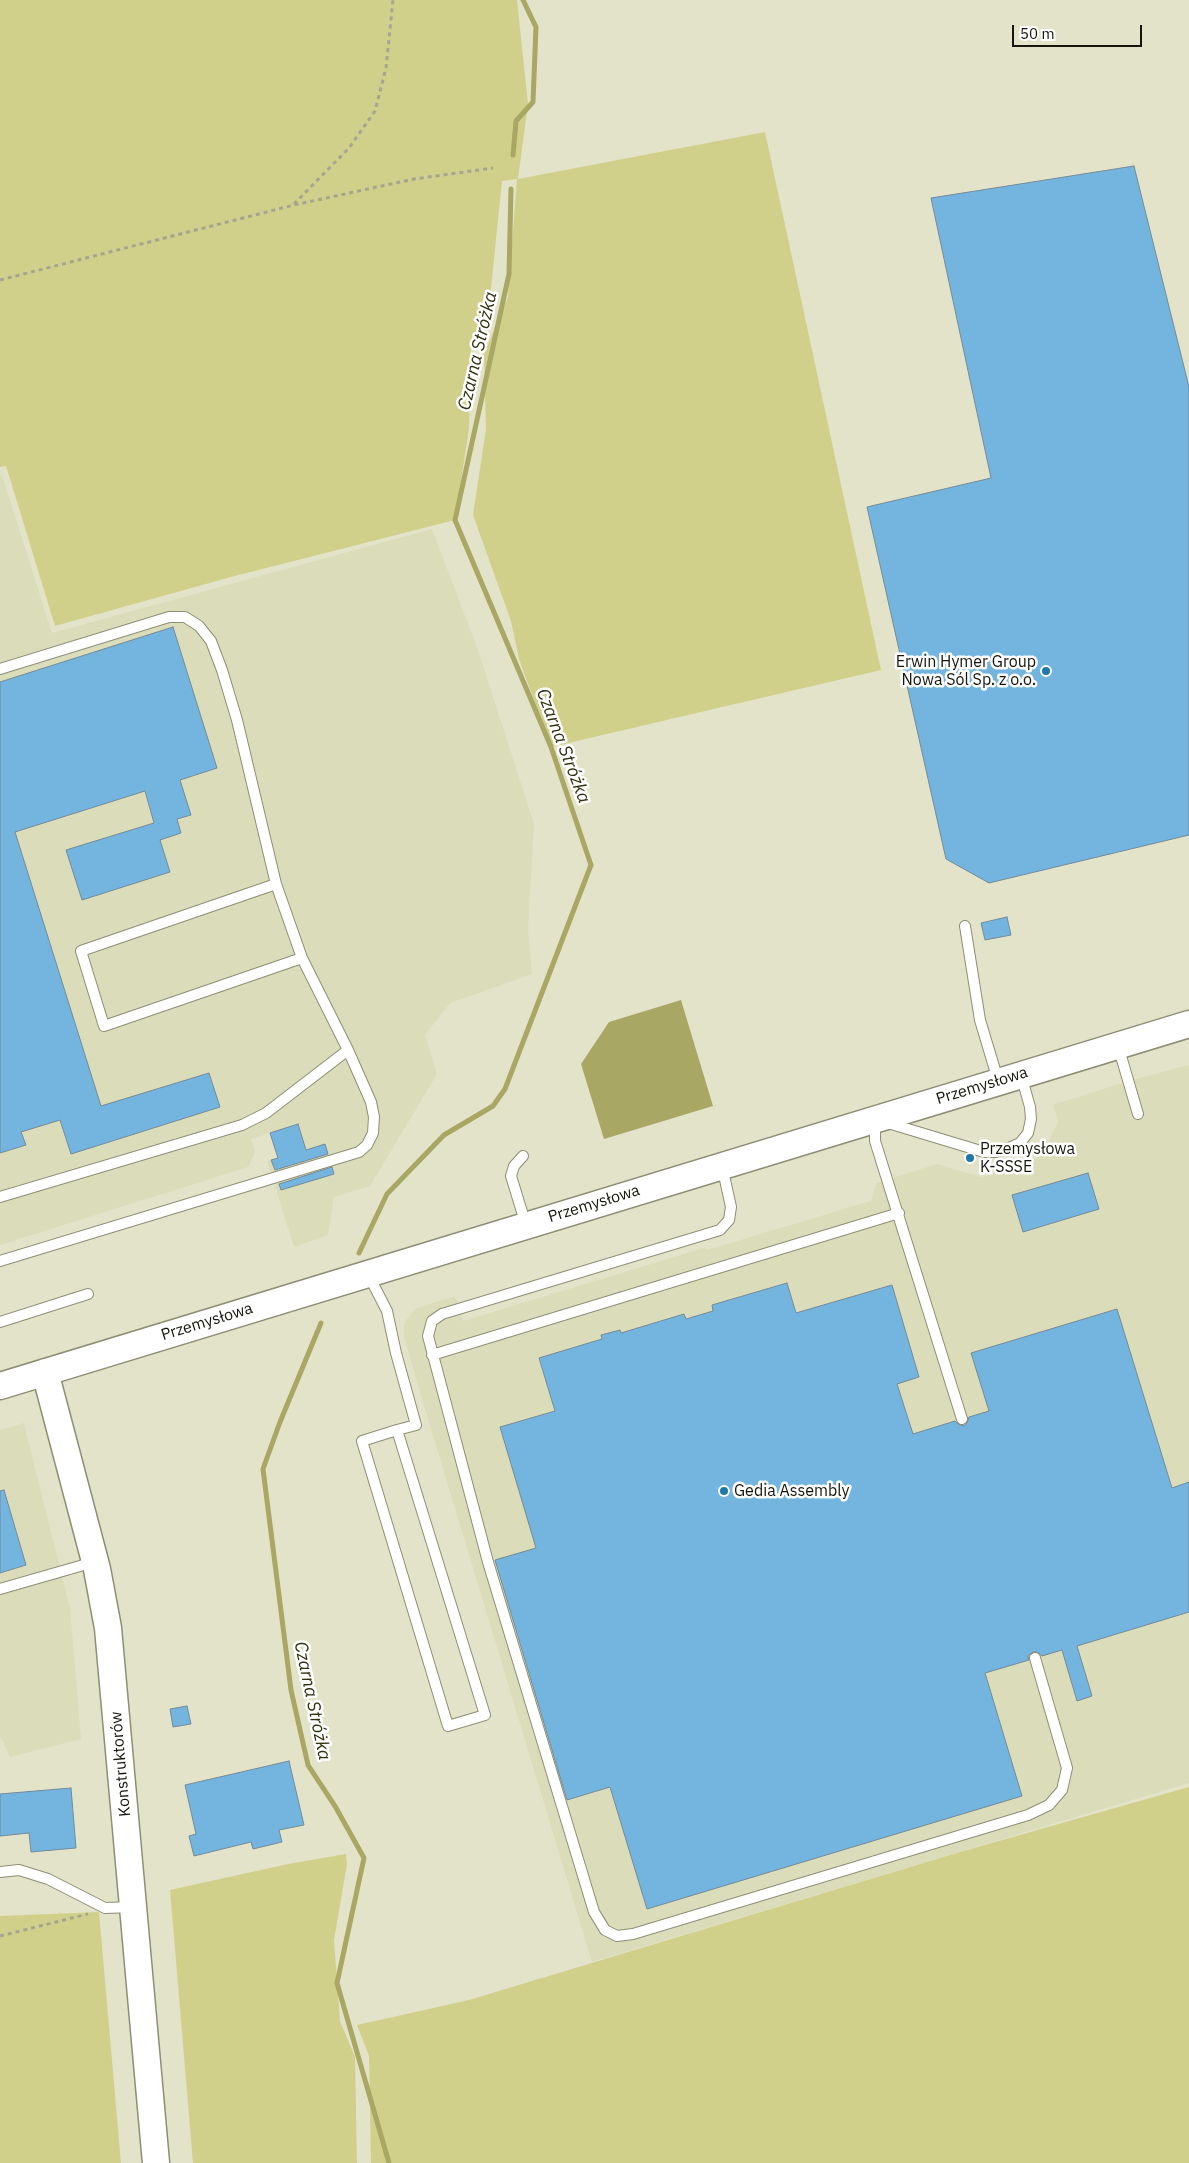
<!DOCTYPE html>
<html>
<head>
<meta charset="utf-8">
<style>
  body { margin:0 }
  #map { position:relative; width:1189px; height:2163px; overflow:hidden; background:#e3e3c9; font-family:"IBM Plex Sans",sans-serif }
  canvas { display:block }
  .scale { position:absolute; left:1012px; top:25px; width:130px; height:22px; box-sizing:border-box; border:2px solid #16160d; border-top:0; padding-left:6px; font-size:15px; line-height:18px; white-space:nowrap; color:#16160d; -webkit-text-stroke:4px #fff; paint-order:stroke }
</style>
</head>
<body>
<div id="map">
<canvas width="1189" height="2163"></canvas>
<div class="scale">50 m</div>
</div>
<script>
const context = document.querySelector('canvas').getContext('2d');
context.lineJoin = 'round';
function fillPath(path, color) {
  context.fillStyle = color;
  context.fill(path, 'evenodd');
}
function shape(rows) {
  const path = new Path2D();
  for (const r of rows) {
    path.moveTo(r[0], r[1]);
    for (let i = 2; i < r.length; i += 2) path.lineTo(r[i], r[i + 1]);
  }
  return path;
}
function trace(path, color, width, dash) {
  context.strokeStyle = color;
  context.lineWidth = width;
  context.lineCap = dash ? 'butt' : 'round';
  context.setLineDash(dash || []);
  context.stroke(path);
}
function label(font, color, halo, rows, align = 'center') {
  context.font = font + ' "IBM Plex Sans",sans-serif';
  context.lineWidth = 5;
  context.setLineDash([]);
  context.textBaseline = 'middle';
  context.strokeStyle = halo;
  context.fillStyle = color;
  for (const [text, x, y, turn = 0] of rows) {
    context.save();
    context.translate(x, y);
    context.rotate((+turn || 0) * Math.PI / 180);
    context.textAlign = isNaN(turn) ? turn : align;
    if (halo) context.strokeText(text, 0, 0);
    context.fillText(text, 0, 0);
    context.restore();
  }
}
fillPath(shape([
  [2,475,52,633,432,529,478,650,534,824,528,929,532,974,450,1003,425,1035,437,1074,370,1186,334,1197,328,1235,294,1247,267,1161,278,1158,270,1133,251,1139,255,1152,248,1167,0,1245,0,476],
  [1189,1065,1189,1783,592,1962,416,1379,404,1336,404,1323,415,1309,455,1296,463,1321,704,1248,707,1250,871,1201,876,1183,937,1164,981,1177,1007,1172,1043,1155,1058,1121,1053,1105,1128,1081],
  [24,1423,70,1607,81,1739,10,1757,0,1736,0,1430]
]), '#dbdcba');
fillPath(shape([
  [0,0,517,0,528,104,518,179,765,132,881,670,551,747,519,659,511,621,473,515,486,429,484,354,508,297,517,179,502,181,490,298,471,344,469,429,455,520,231,577,55,626,6,466,0,467],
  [1189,1787,1189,2163,371,2163,369,2056,357,2025,469,2000,960,1852],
  [346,1854,347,1864,334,1940,340,2021,355,2057,357,2163,193,2163,170,1890,288,1864],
  [99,1912,121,2163,0,2163,0,1916]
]), '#d1d08b');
fillPath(shape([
  [681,1000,713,1106,604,1139,581,1064,609,1022]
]), '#a8a763');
trace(shape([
  [513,155,516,121,533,102,536,27,523,0],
  [359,1253,387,1194,444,1135,493,1106,505,1089,591,865,551,747,455,520,509,274,511,189],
  [321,1323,280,1422,263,1469,291,1690,308,1765,335,1806,364,1858,337,1983,389,2163]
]), '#a8a763', 5);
const building = shape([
  [1134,166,1189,387,1189,835,989,883,946,859,867,507,991,478,931,198,1134,166],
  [173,627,217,768,180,780,191,815,177,819,181,833,160,840,170,872,82,900,66,850,154,823,145,791,15,832,101,1106,209,1073,220,1107,71,1154,60,1120,21,1132,26,1145,0,1153,0,682,173,627],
  [1007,917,1011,935,985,940,981,923,1007,917],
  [298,1124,306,1150,325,1144,328,1154,275,1170,271,1160,278,1158,270,1133,298,1124],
  [332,1167,334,1174,281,1190,279,1184,332,1167],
  [1088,1173,1099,1209,1023,1232,1012,1195,1088,1173],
  [787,1283,796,1313,892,1285,919,1377,897,1384,913,1434,955,1421,958,1424,964,1426,967,1423,969,1417,989,1411,971,1353,1117,1309,1172,1488,1189,1482,1189,1612,1077,1646,1092,1696,1077,1701,1062,1650,1042,1656,1037,1652,1033,1652,1028,1656,1029,1660,985,1673,1022,1796,647,1909,610,1787,567,1800,495,1560,536,1548,500,1427,555,1411,539,1358,602,1339,601,1335,620,1330,621,1333,684,1314,686,1319,713,1311,712,1305,787,1283],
  [4,1490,26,1565,0,1573,0,1491,4,1490],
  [187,1706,191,1724,173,1727,170,1709,187,1706],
  [289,1761,304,1825,279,1830,282,1842,253,1849,251,1842,194,1856,189,1836,196,1834,185,1785,289,1761],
  [71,1788,76,1848,31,1852,29,1833,0,1836,0,1794,71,1788]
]);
fillPath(building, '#73b5de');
trace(building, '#748a99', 1);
const service = shape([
  [0,669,169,617,185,617,199,626,211,641,222,670,237,720,276,884,302,958,348,1050,371,1102,374,1117,373,1133,367,1145,359,1152,0,1261],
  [276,884,81,951,104,1026,302,958],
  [965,926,980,1020,998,1080],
  [1118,1046,1138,1114],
  [875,1119,875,1141,962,1419],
  [888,1123,984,1152,996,1152,1009,1148,1020,1143,1028,1133,1031,1119,1030,1107,1021,1075],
  [523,1156,514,1166,511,1176,526,1225],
  [722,1166,731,1207,729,1220,720,1230,442,1314,432,1321,428,1336,488,1562,594,1912,605,1930,617,1936,633,1934,1028,1815,1049,1805,1062,1790,1067,1768,1035,1658],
  [0,1197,242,1125,266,1113,348,1050],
  [368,1274,387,1311,396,1353,416,1425,397,1430,362,1441,448,1726,485,1715,397,1430],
  [0,1322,88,1294],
  [432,1355,899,1213],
  [0,1589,94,1562],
  [0,1872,19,1870,48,1879,105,1908,133,1907]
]);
const tertiary = shape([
  [45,1372,97,1569,108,1628,156,2163],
  [0,1386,1189,1024]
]);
trace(service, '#8e8e76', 12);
trace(tertiary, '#8e8e76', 29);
trace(shape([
  [294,204,349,148,375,111,386,68,393,0],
  [0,280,294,205,414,179,493,168],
  [0,1936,88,1914]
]), '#a5a590', 3, [4, 4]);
trace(service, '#fff', 10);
trace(tertiary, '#fff', 26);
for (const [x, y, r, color] of [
  [1046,671,5,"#1f79a7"],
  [970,1158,5,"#1f79a7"],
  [724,1491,5,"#1f79a7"]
]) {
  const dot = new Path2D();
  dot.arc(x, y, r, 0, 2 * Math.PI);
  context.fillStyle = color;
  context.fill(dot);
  trace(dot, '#fff', 2);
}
label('16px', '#16160d', '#fff', [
  ["Erwin Hymer Group",1036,662,"right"],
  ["Nowa Sól Sp. z o.o.",1036,680,"right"],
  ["Przemysłowa",980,1149],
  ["K-SSSE",980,1167],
  ["Gedia Assembly",734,1491]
], 'left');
label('16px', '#16160d', '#fff', [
  ["Przemysłowa",982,1086,-17],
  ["Przemysłowa",594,1204,-17],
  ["Przemysłowa",207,1322,-17],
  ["Konstruktorów",121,1764,-95]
]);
label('italic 18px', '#302f10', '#fff', [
  ["Czarna Stróżka",478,351,-77],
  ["Czarna Stróżka",563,746,69],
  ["Czarna Stróżka",312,1701,78]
]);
</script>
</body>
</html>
